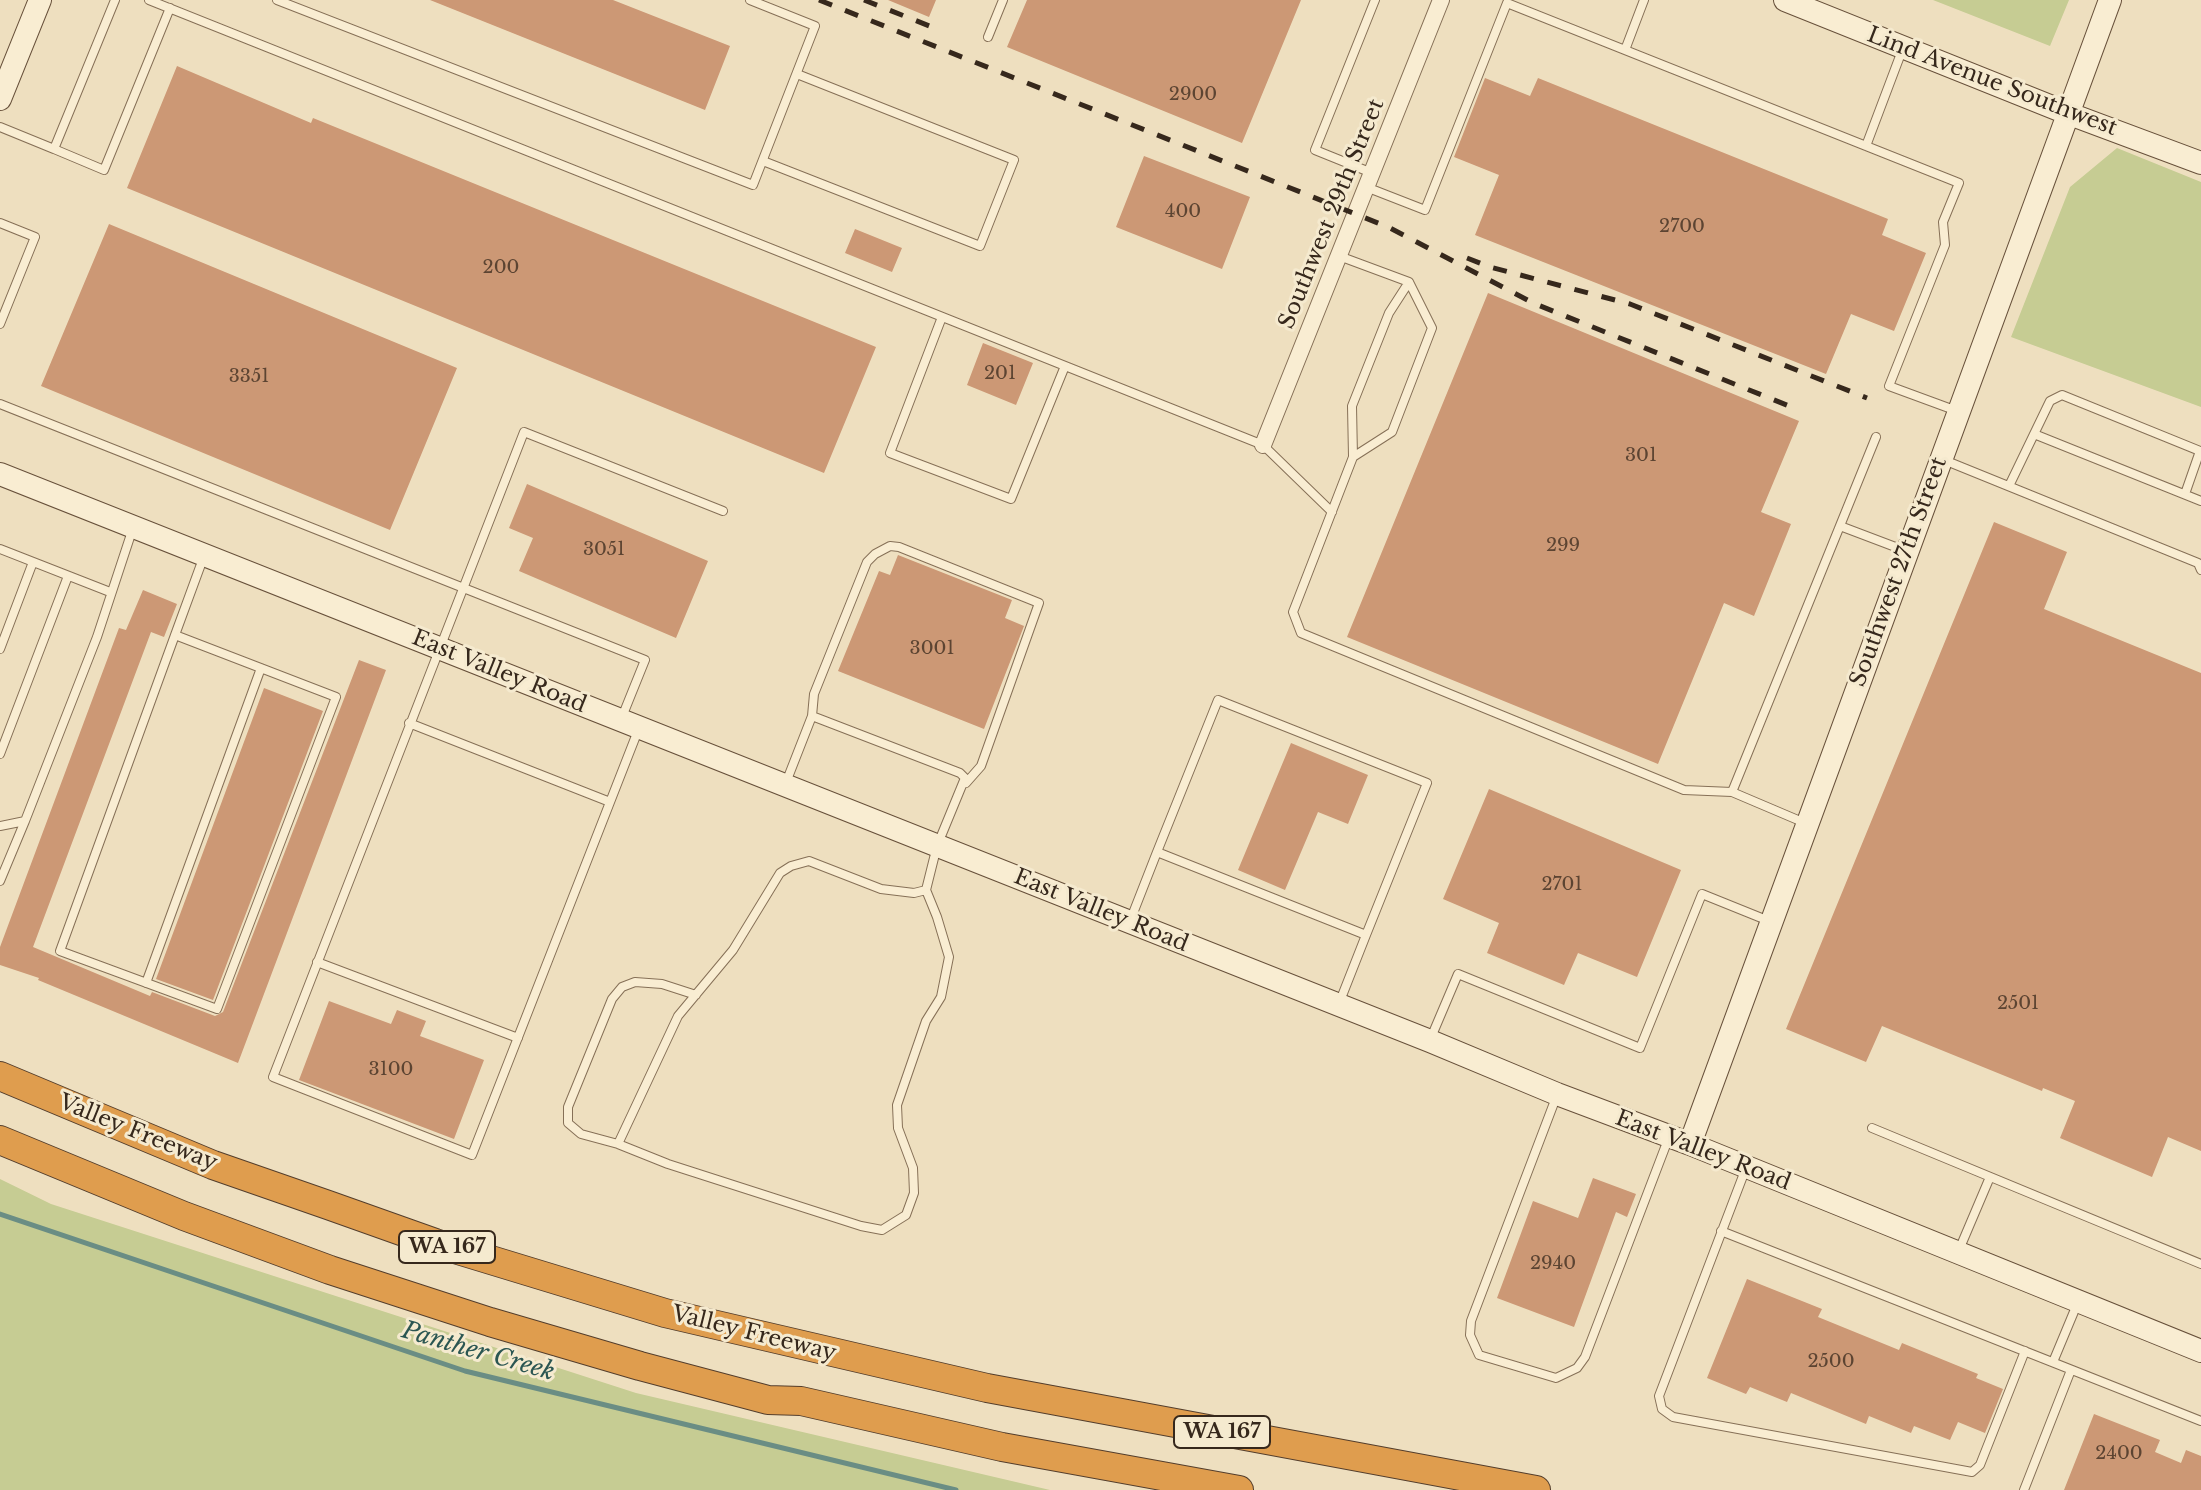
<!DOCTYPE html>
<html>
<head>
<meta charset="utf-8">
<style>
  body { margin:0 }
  canvas { display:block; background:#eedfbf }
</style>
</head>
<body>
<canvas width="2201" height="1490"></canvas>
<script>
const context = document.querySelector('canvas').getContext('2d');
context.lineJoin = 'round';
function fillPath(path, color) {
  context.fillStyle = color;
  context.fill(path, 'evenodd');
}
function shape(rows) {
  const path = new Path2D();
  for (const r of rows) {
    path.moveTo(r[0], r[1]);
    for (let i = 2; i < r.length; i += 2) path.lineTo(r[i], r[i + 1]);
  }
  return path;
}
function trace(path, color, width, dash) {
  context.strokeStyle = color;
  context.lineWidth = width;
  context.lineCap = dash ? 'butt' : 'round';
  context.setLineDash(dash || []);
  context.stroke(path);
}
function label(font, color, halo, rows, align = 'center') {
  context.font = font + ' "Libre Baskerville",serif';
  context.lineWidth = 6;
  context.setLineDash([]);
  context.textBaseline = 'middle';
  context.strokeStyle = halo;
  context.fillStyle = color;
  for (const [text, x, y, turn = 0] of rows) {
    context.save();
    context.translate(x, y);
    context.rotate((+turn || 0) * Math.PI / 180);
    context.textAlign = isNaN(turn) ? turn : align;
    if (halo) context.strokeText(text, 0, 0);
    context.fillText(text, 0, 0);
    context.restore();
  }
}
fillPath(shape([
  [1933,0,2069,0,2050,46],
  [2117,148,2201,182,2201,407,2011,337,2070,187],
  [0,1179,51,1204,636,1393,1050,1490,0,1490]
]), '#c6cc93');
trace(shape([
  [0,1214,465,1371,956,1490]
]), '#6a8d84', 5);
fillPath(shape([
  [430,0,613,0,730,46,705,110],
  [888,0,936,0,929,17],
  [1027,0,1301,0,1242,143,1007,47],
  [177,66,311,123,313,118,876,347,824,473,127,188],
  [1485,78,1530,96,1538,78,1888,219,1882,235,1926,253,1894,331,1851,314,1826,374,1475,235,1499,175,1454,157],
  [1144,156,1250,197,1222,269,1116,227],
  [109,224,457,368,390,530,41,386],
  [855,229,902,248,892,272,845,253],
  [1488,293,1799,421,1761,512,1791,524,1754,616,1724,603,1658,764,1347,637],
  [983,343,1033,363,1016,405,967,385],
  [527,484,708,561,676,638,519,571,533,538,509,528],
  [1994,522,2067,552,2044,609,2201,673,2201,1151,2168,1137,2152,1177,2060,1138,2075,1101,2043,1088,2042,1091,1882,1026,1866,1062,1786,1029],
  [898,555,1012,600,1005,618,1024,626,984,729,838,671,879,571,890,575],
  [143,590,177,604,164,637,151,632,33,947,150,996,152,992,215,1016,223,1012,359,660,386,670,238,1063,38,980,39,978,0,965,0,947,119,628,126,630],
  [264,688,323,711,213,1000,156,979],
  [1291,743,1368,775,1348,824,1318,812,1285,890,1238,870],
  [1489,789,1681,870,1637,977,1578,953,1564,985,1487,953,1499,923,1443,899],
  [329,1001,391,1024,397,1010,426,1021,420,1036,484,1060,454,1139,299,1080],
  [1593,1178,1636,1194,1627,1217,1616,1212,1574,1327,1497,1298,1533,1201,1578,1218],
  [1747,1279,1822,1309,1818,1317,1899,1350,1902,1343,1978,1374,1976,1378,2003,1389,1985,1433,1958,1422,1950,1440,1914,1426,1911,1433,1869,1416,1866,1424,1791,1393,1787,1402,1750,1387,1746,1394,1707,1378],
  [2094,1414,2160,1440,2155,1452,2181,1463,2186,1450,2201,1456,2201,1490,2064,1490]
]), '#cc9875');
const lane = shape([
  [115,0,54,149,104,170,170,8],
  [149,0,1263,445,1332,512],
  [277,0,753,185,815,26,750,0],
  [988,37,1003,0],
  [1625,50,1644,0],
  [0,127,54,149],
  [1866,146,1903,48],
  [763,161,980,246,1014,160,797,74],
  [1372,173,1315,150,1375,0],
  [1366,187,1425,210,1507,3,1959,183,1943,222,1945,245,1889,386,1957,411],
  [0,223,35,237,0,324],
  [1339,256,1409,282,1432,328,1392,432,1353,457,1293,612,1301,633,1684,790,1732,792,1805,823],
  [942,317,890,453,1011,499,1065,366],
  [0,404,645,660,622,717],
  [2034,434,2201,501],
  [1353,457,1352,406,1389,313,1409,282],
  [1944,460,2198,563,2201,570],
  [2009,486,2050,401,2062,395,2200,451,2185,494],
  [1840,526,1906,551],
  [0,549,110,592],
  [175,635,336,697,217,1009,60,951,175,635,204,556],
  [0,649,33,562],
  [409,723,610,802],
  [639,728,472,1155,273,1077,524,432,723,511],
  [0,754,68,576],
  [785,785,812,716,814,694,867,562,875,554,890,546,899,547,1039,603,981,766,966,783],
  [1732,792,1876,437],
  [0,826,25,821,97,637,133,528],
  [1157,852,1218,700,1427,783,1366,935],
  [0,881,25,821],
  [1130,921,1157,852,1366,935,1340,1001],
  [317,962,518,1038],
  [146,983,261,668],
  [696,995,662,984,635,982,622,987,612,999,568,1107,568,1123,581,1134,618,1144,668,1164,861,1226,882,1230,906,1215,914,1193,913,1168,898,1128,897,1105,926,1021,941,997,949,957,937,917,926,890,937,846,965,778,960,773,812,716],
  [1430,1040,1458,974,1640,1048,1702,894,1769,921],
  [1557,1095,1471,1321,1470,1335,1479,1355,1556,1378,1577,1368,1585,1357,1669,1137],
  [1872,1128,2201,1264],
  [618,1144,678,1016,733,950,780,873,791,866,809,861,881,889,914,893,926,890],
  [1746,1168,1659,1396,1662,1409,1673,1417,1972,1472,1980,1465,2025,1351],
  [1721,1231,2201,1421],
  [1959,1250,1990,1177],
  [2053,1362,2078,1302],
  [2024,1490,2071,1370]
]);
const street = shape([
  [1263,445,1441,0]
]);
const secondary = shape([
  [1785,0,2067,113,2201,163],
  [0,99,40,0],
  [0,474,1430,1041,1557,1094,1690,1144,2201,1351],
  [1690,1144,2110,0]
]);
const highway = shape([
  [0,1076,213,1165,328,1205,435,1243,665,1313,987,1388,1536,1490],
  [0,1140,184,1216,330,1270,490,1322,640,1366,768,1400,801,1401,1002,1447,1239,1490]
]);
trace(lane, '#867057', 10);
trace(street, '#867057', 18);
trace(secondary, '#68513b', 24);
trace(highway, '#543e2c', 30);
trace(lane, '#f9edd2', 8);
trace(street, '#f9edd2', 16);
trace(secondary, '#f9edd2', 22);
trace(highway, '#df9d4e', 28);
trace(shape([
  [819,0,1388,227,1533,303,1799,410],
  [864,0,942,31],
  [1467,258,1490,267,1630,304,1867,398]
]), '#36281c', 5, [14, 14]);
label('18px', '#5c4432', null, [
  ["2900",1193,95],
  ["400",1183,212],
  ["2700",1682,227],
  ["200",501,268],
  ["201",1000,374],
  ["3351",249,377],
  ["301",1641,456],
  ["299",1563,546],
  ["3051",604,550],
  ["3001",932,649],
  ["2701",1562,885],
  ["2501",2018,1004],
  ["3100",391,1070],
  ["2940",1553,1264],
  ["2500",1831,1362],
  ["2400",2119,1454]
]);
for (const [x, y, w] of [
  [447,1247,96],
  [1222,1432,96]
]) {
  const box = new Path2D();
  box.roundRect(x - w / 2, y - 16, w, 32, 6);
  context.fillStyle = '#f5eacf';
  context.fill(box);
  trace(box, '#36281c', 2);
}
label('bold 20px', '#36281c', null, [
  ["WA 167",447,1247],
  ["WA 167",1222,1432]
]);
label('22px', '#36281c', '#f5eacf', [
  ["Lind Avenue Southwest",1992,82,21],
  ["Southwest 29th Street",1332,214,-68],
  ["Southwest 27th Street",1899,572,-70],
  ["East Valley Road",499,672,22],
  ["East Valley Road",1101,911,22],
  ["Valley Freeway",138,1133,22],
  ["East Valley Road",1703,1151,21],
  ["Valley Freeway",754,1334,14]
]);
label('italic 24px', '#2b5652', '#f5eacf', [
  ["Panther Creek",478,1352,16]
]);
</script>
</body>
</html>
